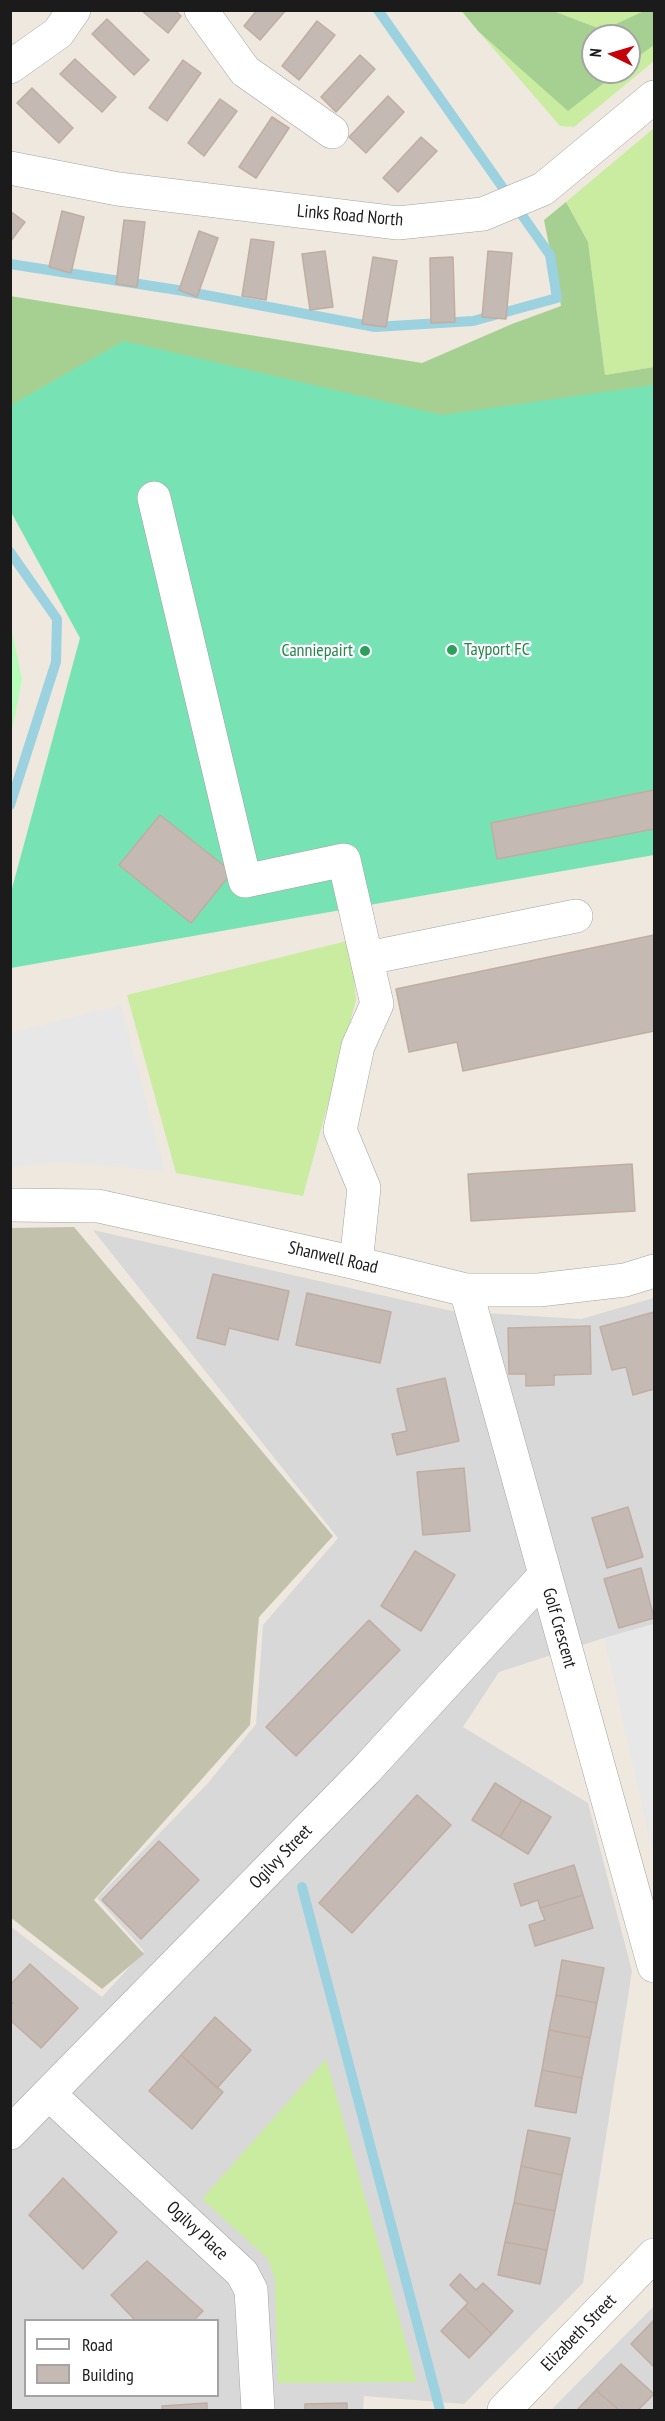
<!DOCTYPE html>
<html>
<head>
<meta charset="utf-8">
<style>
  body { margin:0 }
  #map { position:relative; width:665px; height:2421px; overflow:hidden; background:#eee8df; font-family:"PT Sans Narrow",sans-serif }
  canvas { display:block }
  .frame { position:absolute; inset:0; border:12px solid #1b1b1b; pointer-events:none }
  .legend { position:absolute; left:24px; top:2319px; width:195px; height:78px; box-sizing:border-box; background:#fff; border:2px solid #a4a4a4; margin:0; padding:8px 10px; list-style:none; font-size:18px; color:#1b1b1b }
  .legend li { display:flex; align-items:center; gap:12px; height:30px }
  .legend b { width:30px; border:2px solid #a4a4a4 }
  .north { position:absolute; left:581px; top:24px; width:60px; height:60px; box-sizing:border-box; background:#fff; border:2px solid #a4a4a4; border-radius:50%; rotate:275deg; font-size:16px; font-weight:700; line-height:24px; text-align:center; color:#1b1b1b }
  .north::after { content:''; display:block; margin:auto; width:21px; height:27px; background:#c60008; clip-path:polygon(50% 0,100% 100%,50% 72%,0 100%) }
</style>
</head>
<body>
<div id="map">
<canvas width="665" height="2421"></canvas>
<div class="frame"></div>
<ul class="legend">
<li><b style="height:8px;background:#fff"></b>Road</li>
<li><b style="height:16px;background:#c5bab3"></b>Building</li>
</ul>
<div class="north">N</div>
</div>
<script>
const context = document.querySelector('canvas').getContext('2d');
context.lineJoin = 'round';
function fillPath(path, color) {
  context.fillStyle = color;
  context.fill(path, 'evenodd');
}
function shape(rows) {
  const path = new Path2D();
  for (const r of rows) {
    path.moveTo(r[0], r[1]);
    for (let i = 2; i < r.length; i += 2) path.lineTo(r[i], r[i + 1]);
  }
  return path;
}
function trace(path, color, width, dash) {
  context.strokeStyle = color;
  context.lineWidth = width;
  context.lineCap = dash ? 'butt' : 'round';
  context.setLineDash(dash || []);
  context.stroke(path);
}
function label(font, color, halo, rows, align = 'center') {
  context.font = font + ' "PT Sans Narrow",sans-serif';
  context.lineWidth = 4.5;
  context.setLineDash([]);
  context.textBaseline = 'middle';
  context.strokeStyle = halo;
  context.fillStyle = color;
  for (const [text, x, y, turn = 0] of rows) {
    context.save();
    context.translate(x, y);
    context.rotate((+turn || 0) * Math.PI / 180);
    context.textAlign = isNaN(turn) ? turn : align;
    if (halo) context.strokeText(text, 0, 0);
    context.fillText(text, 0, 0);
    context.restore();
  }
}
fillPath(shape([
  [93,1230,452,1311,581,1319,654,1298,654,1624,604,1638,499,1672,463,1727,588,1803,632,1971,583,2283,464,2404,364,2396,363,2410,11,2410,10,1926,102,1997,144,1951,97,1898,208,1783,256,1724,263,1625,338,1538],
  [26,2320,218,2320,218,2396,26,2396],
  [654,2306,654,2410,551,2410]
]), '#d9d8d8');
fillPath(shape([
  [74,1227,333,1536,259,1617,250,1725,94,1900,144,1954,102,1989,10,1917,11,1228]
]), '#c2c1ab');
fillPath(shape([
  [461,11,654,11,654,61,574,127,560,126],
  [593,36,629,36,629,72,593,72],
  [654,128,654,367,605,375,588,242,566,202],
  [351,940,356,1000,303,1196,176,1173,127,995],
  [326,2059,417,2382,278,2383,275,2280,268,2259,202,2199]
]), '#c9eca1');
fillPath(shape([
  [462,11,553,11,603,30,644,11,654,11,654,45,629,63,629,36,593,36,593,72,618,72,568,111,478,31],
  [566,202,588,242,605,375,654,367,654,407,495,429,11,450,10,296,422,363,512,324,561,306,544,220]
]), '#a6d091');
fillPath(shape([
  [11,627,22,679,11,735]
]), '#b7fdba');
fillPath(shape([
  [124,341,442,415,654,385,654,855,11,968,11,892,80,638,11,512,11,405]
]), '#77e3b5');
fillPath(shape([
  [121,1005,165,1171,61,1162,11,1167,11,1033],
  [654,1624,654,1858,604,1638]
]), '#e7e7e7');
trace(shape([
  [10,264,184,291,375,327,473,321,557,298,550,255,378,10],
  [10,552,57,619,56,662,10,805],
  [302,1887,440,2410]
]), '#9cd2df', 10);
const building = shape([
  [141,10,175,10,181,16,168,33,141,10],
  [257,10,286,10,260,40,244,26,257,10],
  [107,19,149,60,134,75,92,34,107,19],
  [317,21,335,35,299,80,282,66,317,21],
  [360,55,375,69,336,112,321,97,360,55],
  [75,59,116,97,102,112,60,74,75,59],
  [183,60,201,73,167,121,149,108,183,60],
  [32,88,73,128,59,143,17,103,32,88],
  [388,96,404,112,366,153,349,137,388,96],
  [220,99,237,111,204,156,188,143,220,99],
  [272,117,289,128,256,178,239,167,272,117],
  [421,137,437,151,398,192,383,178,421,137],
  [10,211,25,222,10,242,10,211],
  [62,211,84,217,71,273,49,267,62,211],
  [124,220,145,222,137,287,116,284,124,220],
  [199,231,218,238,197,297,179,290,199,231],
  [251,239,274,242,266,300,242,296,251,239],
  [325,251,333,307,310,310,302,254,325,251],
  [488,251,512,253,506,319,482,317,488,251],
  [373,257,397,261,386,327,362,324,373,257],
  [453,257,455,322,431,323,430,258,453,257],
  [654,790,654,829,497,859,491,823,654,790],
  [160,815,232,872,191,923,119,865,160,815],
  [654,935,654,1031,463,1071,457,1042,409,1052,396,989,654,935],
  [632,1164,635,1211,471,1221,468,1174,632,1164],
  [213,1274,289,1291,278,1340,229,1328,225,1345,197,1338,213,1274],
  [307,1293,391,1312,380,1363,296,1345,307,1293],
  [654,1312,654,1389,633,1395,626,1367,612,1370,600,1327,654,1312],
  [590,1326,591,1374,554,1375,554,1385,526,1386,526,1374,509,1374,508,1328,590,1326],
  [445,1378,459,1441,397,1455,392,1434,407,1431,397,1389,445,1378],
  [464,1468,470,1531,423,1535,417,1472,464,1468],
  [628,1507,643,1557,607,1568,592,1518,628,1507],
  [415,1551,455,1575,421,1631,381,1606,415,1551],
  [641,1568,654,1618,619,1628,604,1579,641,1568],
  [369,1620,400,1650,296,1756,266,1727,369,1620],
  [495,1783,522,1800,500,1837,472,1820,495,1783],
  [417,1795,451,1825,352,1933,319,1903,417,1795],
  [522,1800,551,1817,528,1854,500,1837,522,1800],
  [159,1841,199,1880,141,1939,102,1900,159,1841],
  [574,1865,583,1895,540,1908,538,1900,521,1906,514,1884,574,1865],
  [583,1895,593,1928,535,1946,529,1925,545,1920,540,1908,583,1895],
  [562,1960,604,1968,597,2003,556,1995,562,1960],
  [30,1964,78,2008,41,2048,10,2020,10,2005,13,2003,10,2001,10,1985,30,1964],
  [556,1995,597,2003,590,2038,549,2030,556,1995],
  [215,2017,251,2050,217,2088,181,2055,215,2017],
  [549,2030,590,2038,582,2078,542,2070,549,2030],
  [181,2055,223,2092,192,2129,149,2091,181,2055],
  [542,2070,582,2078,576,2113,535,2106,542,2070],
  [528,2130,570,2138,562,2175,521,2166,528,2130],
  [521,2166,562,2175,555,2211,514,2203,521,2166],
  [63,2178,117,2232,83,2269,29,2215,63,2178],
  [514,2203,555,2211,547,2250,505,2242,514,2203],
  [505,2242,547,2250,540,2284,498,2275,505,2242],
  [147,2261,203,2311,194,2320,135,2320,111,2295,147,2261],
  [460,2274,476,2290,483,2283,513,2311,492,2334,464,2307,468,2303,450,2285,460,2274],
  [464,2307,492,2334,469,2358,441,2331,464,2307],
  [653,2321,654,2323,654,2367,631,2344,653,2321],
  [621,2364,654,2394,638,2410,619,2410,596,2390,621,2364],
  [596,2390,619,2410,577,2410,596,2390],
  [207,2403,207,2410,162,2410,162,2406,207,2403],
  [347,2403,347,2410,305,2410,305,2404,347,2403]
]);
fillPath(building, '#c5bab3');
trace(building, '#c0ada1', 1.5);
const minor = shape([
  [201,10,245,71,332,132],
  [10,67,58,33,74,10],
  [10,168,118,189,398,223,483,214,543,189,654,97],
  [154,498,245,881,344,860,377,1004,358,1046,340,1130,364,1188,356,1263],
  [368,958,576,916],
  [10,1205,98,1206,356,1263,466,1290,539,1290,625,1280,654,1271],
  [466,1290,654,1966],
  [49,2094,242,2273,251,2290,258,2410],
  [10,2133,366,1770,544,1576],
  [504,2410,654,2255]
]);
trace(minor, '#a2a2a2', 34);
trace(minor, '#fff', 33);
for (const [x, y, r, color] of [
  [452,650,6,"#2e9e5b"],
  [365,651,6,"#2e9e5b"]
]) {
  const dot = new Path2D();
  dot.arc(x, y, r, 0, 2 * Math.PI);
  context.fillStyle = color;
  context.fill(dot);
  trace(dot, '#fff', 2);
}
label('18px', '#1b1b1b', '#fff', [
  ["Links Road North",350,216,5],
  ["Shanwell Road",333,1258,13],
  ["Golf Crescent",559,1628,74],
  ["Ogilvy Street",281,1857,-46],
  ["Ogilvy Place",197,2231,43],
  ["Elizabeth Street",579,2333,-46]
]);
label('18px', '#27864d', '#fff', [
  ["Tayport FC",464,650],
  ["Canniepairt",353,651,"right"]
], 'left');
</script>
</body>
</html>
